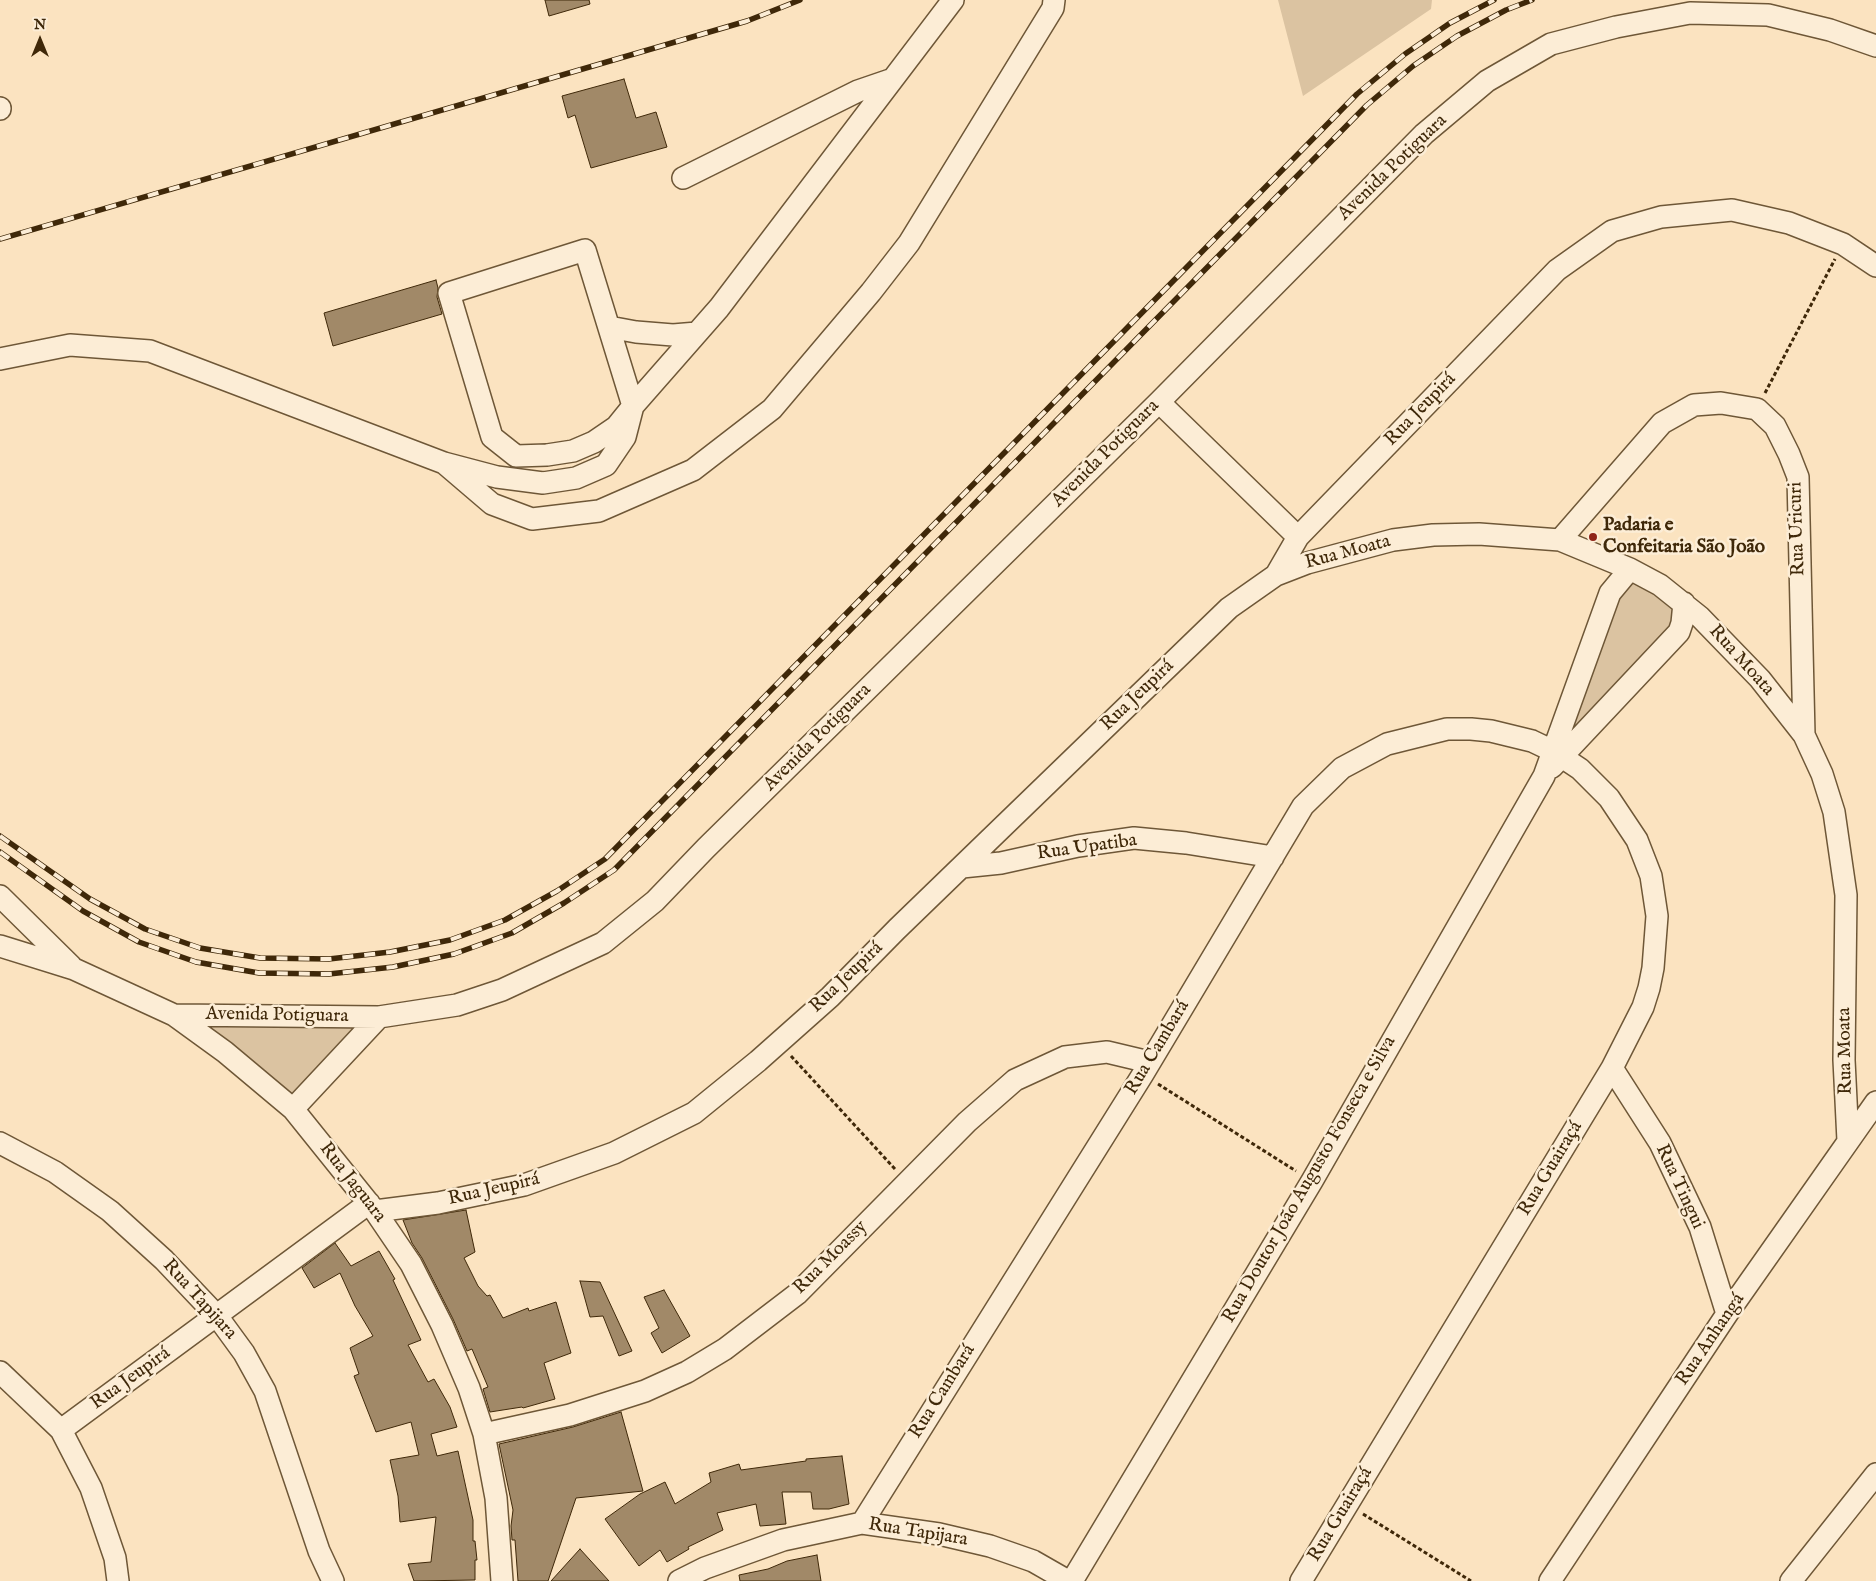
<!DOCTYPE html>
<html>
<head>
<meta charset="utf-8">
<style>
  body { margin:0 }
  #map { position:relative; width:1876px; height:1581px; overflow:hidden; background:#fbe3c0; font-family:"IM FELL English",serif }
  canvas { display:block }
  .north { position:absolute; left:15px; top:15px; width:50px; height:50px; -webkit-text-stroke:4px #fcedd6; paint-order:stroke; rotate:0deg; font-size:14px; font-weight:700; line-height:20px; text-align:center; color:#3f2809 }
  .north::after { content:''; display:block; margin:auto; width:18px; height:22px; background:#3f2809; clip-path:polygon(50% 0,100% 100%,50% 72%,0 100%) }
</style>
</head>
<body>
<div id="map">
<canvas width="1876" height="1581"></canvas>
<div class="north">N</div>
</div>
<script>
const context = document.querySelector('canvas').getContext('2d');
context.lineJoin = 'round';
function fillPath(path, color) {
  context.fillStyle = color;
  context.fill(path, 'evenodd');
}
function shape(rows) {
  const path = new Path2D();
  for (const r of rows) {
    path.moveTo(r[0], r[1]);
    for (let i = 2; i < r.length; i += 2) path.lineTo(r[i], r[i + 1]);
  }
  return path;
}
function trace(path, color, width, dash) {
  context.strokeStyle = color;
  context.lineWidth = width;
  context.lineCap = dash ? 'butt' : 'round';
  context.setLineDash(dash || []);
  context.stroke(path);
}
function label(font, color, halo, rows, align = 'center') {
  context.font = font + ' "IM FELL English",serif';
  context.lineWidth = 5;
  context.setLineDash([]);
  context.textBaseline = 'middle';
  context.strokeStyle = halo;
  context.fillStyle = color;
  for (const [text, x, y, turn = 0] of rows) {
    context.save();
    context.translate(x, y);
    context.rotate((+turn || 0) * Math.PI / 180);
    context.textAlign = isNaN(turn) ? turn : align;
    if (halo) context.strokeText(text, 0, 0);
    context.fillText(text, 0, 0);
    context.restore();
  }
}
fillPath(shape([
  [1278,0,1432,0,1431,9,1303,96],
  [1630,573,1680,603,1673,629,1562,744,1612,594],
  [198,1024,359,1026,289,1097]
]), '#dbc3a1');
const building = shape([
  [545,0,589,0,590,4,549,16,545,0],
  [624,79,636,118,656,112,667,147,591,168,575,115,568,118,562,96,624,79],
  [436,280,438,288,437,297,442,314,333,346,324,313,436,280],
  [466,1210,475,1252,464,1258,478,1286,487,1296,490,1295,503,1318,528,1308,529,1311,556,1302,571,1353,544,1363,555,1399,523,1408,522,1407,490,1412,483,1389,488,1387,472,1349,467,1351,453,1319,422,1258,412,1243,403,1220,466,1210],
  [335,1243,351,1266,379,1251,395,1279,393,1280,421,1340,408,1345,428,1382,434,1379,450,1407,457,1427,431,1434,437,1456,458,1451,473,1520,473,1541,475,1541,477,1560,475,1560,475,1580,414,1581,408,1564,431,1562,436,1517,400,1522,398,1496,390,1460,419,1455,411,1422,376,1432,354,1376,359,1374,350,1348,373,1336,355,1306,340,1273,314,1288,302,1268,335,1243],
  [580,1281,600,1282,632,1351,619,1356,603,1316,590,1317,580,1281],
  [664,1290,690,1336,662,1353,651,1333,659,1328,644,1297,664,1290],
  [621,1412,643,1491,576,1498,548,1581,518,1581,515,1540,512,1540,511,1526,513,1510,499,1444,573,1427,621,1412],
  [842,1456,849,1504,829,1509,813,1509,811,1492,782,1492,786,1524,760,1526,756,1504,717,1513,723,1530,688,1547,689,1549,667,1562,660,1550,639,1566,605,1519,640,1494,665,1482,675,1504,711,1482,709,1473,739,1464,741,1470,806,1461,806,1459,842,1456],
  [580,1549,609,1581,551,1581,580,1549],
  [817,1555,821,1581,740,1581,739,1575,768,1569,787,1561,817,1555]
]);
fillPath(building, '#a18968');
trace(building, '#3f2809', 1);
const minor = shape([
  [0,108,0,109],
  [683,178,858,91,893,79],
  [609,327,636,332,673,335,697,333],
  [0,359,70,345,150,351,444,463,492,504,532,519,599,511,693,470,772,409,871,292,909,243,1053,8,1054,0],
  [1159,402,1298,537],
  [444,463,497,477,543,483,576,478,606,465,625,437,633,406,585,250,449,293,492,437,516,456,547,455,573,451,594,442,616,427,633,406,719,308,953,0],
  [1560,540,1662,423,1694,405,1721,403,1757,409,1775,426,1789,454,1798,477,1804,735],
  [1276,575,1307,563,1393,540,1433,535,1479,534,1560,540,1630,569,1660,585,1700,617,1760,679,1804,735,1822,774,1834,812,1846,895,1844,1060,1848,1141],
  [1552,767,1679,632,1682,623,1684,603],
  [962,867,1001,863,1078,846,1134,838,1186,843,1273,857],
  [0,896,71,966],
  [0,946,74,969,174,1015,225,1052,293,1109,375,1211,411,1264,442,1325,469,1388,484,1434,496,1498,502,1581],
  [174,1015,379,1017,457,1005,502,990,603,943,655,901,706,848,1159,402,1424,134,1487,81,1551,44,1616,27,1690,13,1768,15,1830,30,1876,46],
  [1612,1068,1660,1143,1700,1227,1727,1314],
  [293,1109,379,1017],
  [0,1143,55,1172,110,1211,164,1260,217,1316,244,1353,265,1391,319,1551,333,1581],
  [375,1211,438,1203,524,1185,614,1153,694,1113,758,1061,830,997,897,929,1229,608,1276,575,1298,537,1557,270,1612,231,1661,217,1732,210,1789,223,1843,244,1876,266],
  [0,1372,61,1430,91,1488,115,1558,118,1581],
  [61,1430,369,1203],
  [484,1434,570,1415,645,1391,687,1372,725,1349,797,1294,967,1122,1015,1080,1065,1057,1107,1052,1149,1062],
  [862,1523,1143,1074,1303,806,1342,768,1387,744,1447,729,1471,729,1491,731,1532,741,1553,751,1580,769,1609,798,1637,840,1651,876,1657,916,1653,968,1649,988,1643,1007,1612,1068,1301,1581],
  [679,1581,705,1568,783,1540,862,1523,939,1534,990,1546,1033,1561,1068,1581],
  [1072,1581,1312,1181,1544,776,1610,593,1630,569],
  [1550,1581,1727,1314,1876,1102],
  [1791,1581,1876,1474]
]);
trace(minor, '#6e5737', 24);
trace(shape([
  [1765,393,1835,259],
  [791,1056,895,1169],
  [1158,1084,1296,1171],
  [1363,1514,1471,1581]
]), '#3f2809', 3, [4, 2.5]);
trace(minor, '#fcedd6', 21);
const rail = shape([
  [0,239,747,21,800,0],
  [0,836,90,899,145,929,200,948,260,958,329,959,390,952,450,940,505,920,557,891,605,859,1357,94,1405,54,1450,23,1494,0],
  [0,852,83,911,139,942,196,962,259,973,329,974,393,967,454,954,512,933,564,903,614,870,1367,105,1413,66,1457,36,1506,10,1532,0]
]);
trace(rail, '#3f2809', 5.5);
trace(rail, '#fcedd6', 4, [11]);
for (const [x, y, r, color] of [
  [1593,537,5,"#8f2418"]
]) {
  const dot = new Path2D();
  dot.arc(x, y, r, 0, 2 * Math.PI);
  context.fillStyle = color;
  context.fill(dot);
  trace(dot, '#fcedd6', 2);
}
label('19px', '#3f2809', '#fcedd6', [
  ["Avenida Potiguara",1393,168,-44],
  ["Rua Jeupirá",1421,410,-46],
  ["Avenida Potiguara",1106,454,-45],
  ["Rua Uricuri",1798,529,-92],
  ["Rua Moata",1348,553,-15],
  ["Rua Moata",1741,661,48],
  ["Rua Jeupirá",1138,696,-44],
  ["Avenida Potiguara",818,738,-45],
  ["Rua Upatiba",1087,848,-8],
  ["Rua Jeupirá",847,978,-44],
  ["Avenida Potiguara",277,1016,1],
  ["Rua Cambará",1158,1048,-59],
  ["Rua Moata",1846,1051,-91],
  ["Rua Guairaçá",1551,1169,-59],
  ["Rua Doutor João Augusto Fonseca e Silva",1310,1180,-60],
  ["Rua Jaguara",352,1183,52],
  ["Rua Tingui",1679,1187,65],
  ["Rua Jeupirá",494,1190,-13],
  ["Rua Moassy",831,1258,-45],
  ["Rua Tapijara",199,1300,48],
  ["Rua Anhangá",1711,1340,-56],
  ["Rua Jeupirá",131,1379,-36],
  ["Rua Cambará",943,1392,-58],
  ["Rua Guairaçá",1341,1515,-59],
  ["Rua Tapijara",918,1533,9]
]);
label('bold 19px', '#3f2809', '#fcedd6', [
  ["Padaria e",1603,526],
  ["Confeitaria São João",1603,548]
], 'left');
</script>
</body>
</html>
